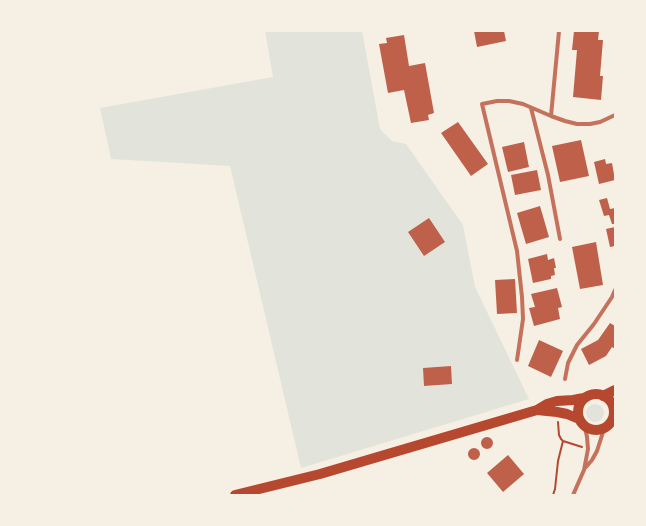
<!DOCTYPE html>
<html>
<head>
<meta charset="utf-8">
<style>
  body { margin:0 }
  #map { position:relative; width:646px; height:526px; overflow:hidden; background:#f6efe4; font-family:"Fira Sans Condensed",sans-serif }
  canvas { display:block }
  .frame { position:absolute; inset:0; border:32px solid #f6efe4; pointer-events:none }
</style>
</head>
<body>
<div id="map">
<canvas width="646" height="526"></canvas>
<div class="frame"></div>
</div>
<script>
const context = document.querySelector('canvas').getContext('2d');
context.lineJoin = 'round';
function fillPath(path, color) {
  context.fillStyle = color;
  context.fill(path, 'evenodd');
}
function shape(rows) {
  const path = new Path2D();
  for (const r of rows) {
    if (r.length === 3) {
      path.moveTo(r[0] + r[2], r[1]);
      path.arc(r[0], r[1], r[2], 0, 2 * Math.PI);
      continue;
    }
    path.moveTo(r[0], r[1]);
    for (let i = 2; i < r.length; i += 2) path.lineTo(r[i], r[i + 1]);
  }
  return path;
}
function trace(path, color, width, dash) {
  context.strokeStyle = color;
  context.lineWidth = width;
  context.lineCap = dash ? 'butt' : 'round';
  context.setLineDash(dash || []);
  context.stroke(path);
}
fillPath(shape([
  [265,31,362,31,380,129,392,141,406,144,463,225,475,287,529,399,301,468,230,166,111,159,100,108,273,77],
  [595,413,9]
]), '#e2e4dc');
fillPath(shape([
  [474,31,504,31,506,41,477,47],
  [574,31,599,31,598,40,603,40,600,76,603,76,601,100,573,97,577,50,572,50],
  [404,35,409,66,425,63,434,113,428,115,429,120,411,123,404,90,388,93,379,44,387,43,386,38],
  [458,122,488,164,471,176,441,133],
  [581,140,589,176,560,182,552,146],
  [524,142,529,167,508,172,502,147],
  [605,159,606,164,612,163,615,180,599,184,594,162],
  [537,170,541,190,515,195,511,175],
  [607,198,610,209,615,208,615,224,612,224,609,215,604,216,599,200],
  [540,206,549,237,526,244,517,213],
  [429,218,445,242,424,256,408,232],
  [615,227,615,246,610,247,606,229],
  [596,242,603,285,580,289,572,247],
  [547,254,548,260,554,258,556,268,554,268,555,275,551,276,551,279,533,283,528,259],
  [515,279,517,313,497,314,495,280],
  [557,288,562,307,558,308,560,319,534,326,529,308,535,307,531,294],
  [610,323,615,326,615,349,612,347,606,356,589,365,581,349,598,340],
  [539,340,563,351,551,377,528,366],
  [451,366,452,384,424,386,423,368],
  [487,443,6],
  [474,454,6],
  [508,455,524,474,503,492,487,473]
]), '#bf614a');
trace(shape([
  [558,422,559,435,561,439,563,441,582,447],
  [553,495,555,489,558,461,563,441]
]), '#b5482f', 2);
trace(shape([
  [531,108,548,175,560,239],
  [551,116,559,31],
  [517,360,523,319,522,297,517,251,482,104,497,101,509,101,523,104,551,116,565,121,577,124,590,124,600,122,615,115],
  [565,379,568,363,577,345,594,324,612,297,615,290],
  [585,468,592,460,597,451,604,429],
  [573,495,584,470,588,449,587,437,585,427]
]), '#c5725c', 4);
trace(shape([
  [596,412,18],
  [603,396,615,390],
  [537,410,557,412,567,414,579,419],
  [235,495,320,474,537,410,547,404,557,401,573,400,584,398]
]), '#b5482f', 10);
</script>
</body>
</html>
